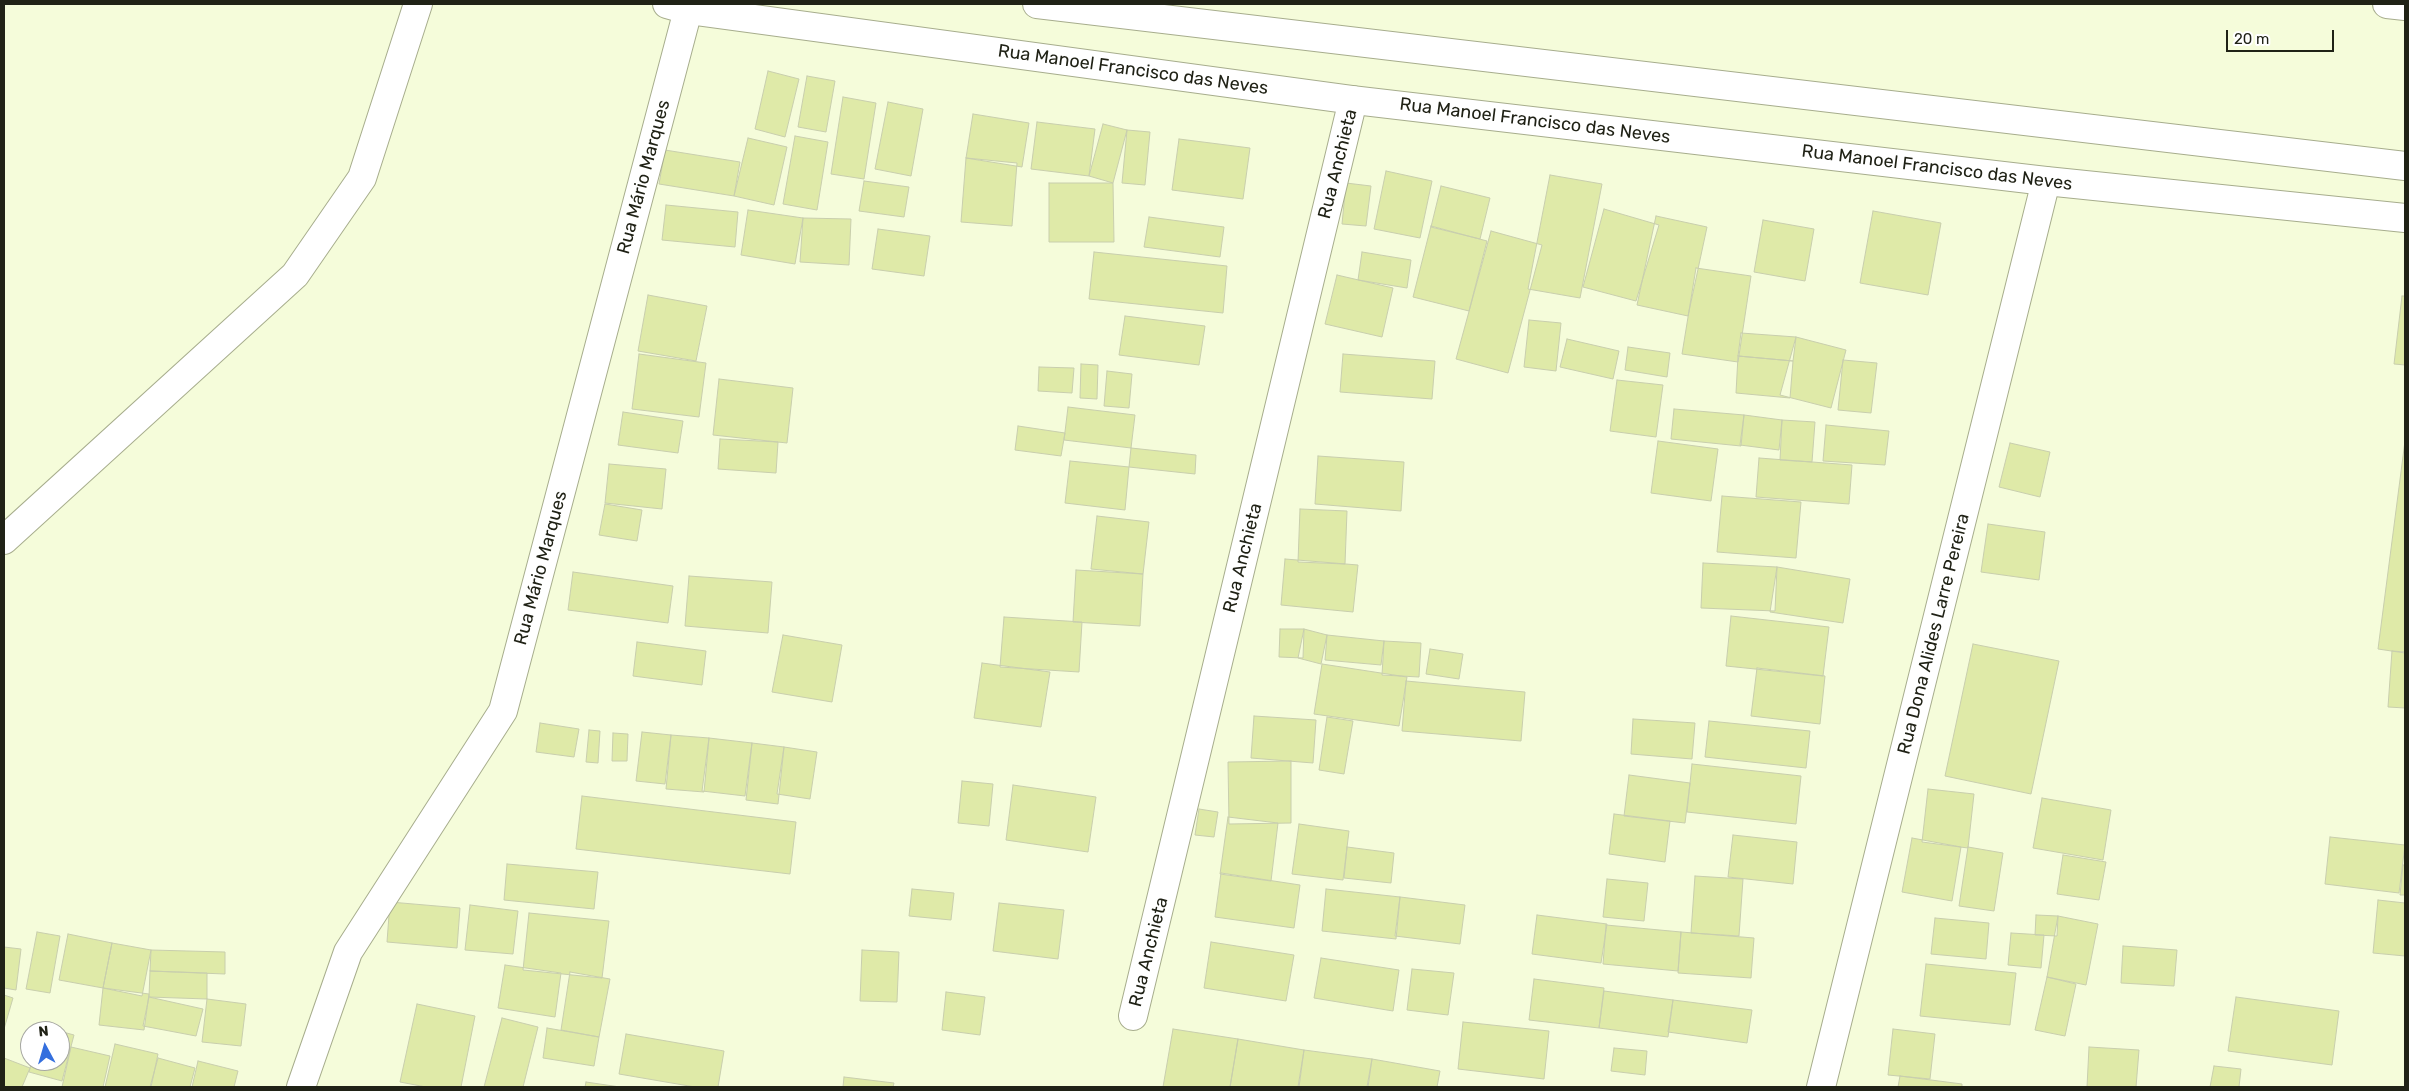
<!DOCTYPE html>
<html>
<head>
<meta charset="utf-8">
<style>
  body { margin:0 }
  #map { position:relative; width:2409px; height:1091px; overflow:hidden; background:#f5fcda; font-family:Rubik,sans-serif }
  canvas { display:block }
  .frame { position:absolute; inset:0; border:5px solid #202216; pointer-events:none }
  .north { position:absolute; left:20px; top:1021px; width:50px; height:50px; box-sizing:border-box; background:#fff; border:1px solid #a6a7a2; border-radius:50%; rotate:354deg; font-size:14px; font-weight:700; line-height:20px; text-align:center; color:#202216 }
  .north::after { content:''; display:block; margin:auto; width:18px; height:22px; background:#346fde; clip-path:polygon(50% 0,100% 100%,50% 72%,0 100%) }
  .scale { position:absolute; left:2226px; top:30px; width:108px; height:22px; box-sizing:border-box; border:2px solid #202216; border-top:0; padding-left:6px; font-size:15px; line-height:18px; white-space:nowrap; color:#202216; -webkit-text-stroke:4px #fff; paint-order:stroke }
</style>
</head>
<body>
<div id="map">
<canvas width="2409" height="1091"></canvas>
<div class="frame"></div>
<div class="north">N</div>
<div class="scale">20 m</div>
</div>
<script>
const context = document.querySelector('canvas').getContext('2d');
context.lineJoin = 'round';
function fillPath(path, color) {
  context.fillStyle = color;
  context.fill(path, 'evenodd');
}
function shape(rows) {
  const path = new Path2D();
  for (const r of rows) {
    path.moveTo(r[0], r[1]);
    for (let i = 2; i < r.length; i += 2) path.lineTo(r[i], r[i + 1]);
  }
  return path;
}
function trace(path, color, width, dash) {
  context.strokeStyle = color;
  context.lineWidth = width;
  context.lineCap = dash ? 'butt' : 'round';
  context.setLineDash(dash || []);
  context.stroke(path);
}
function label(font, color, halo, rows, align = 'center') {
  context.font = font + ' Rubik,sans-serif';
  context.lineWidth = 4;
  context.setLineDash([]);
  context.textBaseline = 'middle';
  context.strokeStyle = halo;
  context.fillStyle = color;
  for (const [text, x, y, turn = 0] of rows) {
    context.save();
    context.translate(x, y);
    context.rotate((+turn || 0) * Math.PI / 180);
    context.textAlign = isNaN(turn) ? turn : align;
    if (halo) context.strokeText(text, 0, 0);
    context.fillText(text, 0, 0);
    context.restore();
  }
}
const building = shape([
  [768,71,799,79,785,137,755,129,768,71],
  [807,76,835,81,826,132,798,127,807,76],
  [843,97,876,103,864,179,831,174,843,97],
  [888,102,923,109,911,176,875,169,888,102],
  [973,114,1029,123,1022,167,966,158,973,114],
  [1037,122,1095,129,1089,176,1031,169,1037,122],
  [1103,124,1127,130,1113,183,1089,176,1103,124],
  [1127,130,1150,132,1145,185,1122,183,1127,130],
  [795,136,828,142,817,210,783,204,795,136],
  [748,138,787,147,774,205,734,196,748,138],
  [1179,139,1250,148,1243,199,1172,190,1179,139],
  [665,150,740,162,734,196,659,184,665,150],
  [966,158,1017,163,1012,226,961,222,966,158],
  [1386,171,1432,181,1420,238,1374,229,1386,171],
  [1550,175,1602,184,1580,298,1528,289,1550,175],
  [864,181,909,187,904,217,859,211,864,181],
  [1049,183,1113,183,1114,242,1049,242,1049,183],
  [1346,183,1371,186,1366,226,1342,224,1346,183],
  [1441,186,1490,198,1480,239,1431,227,1441,186],
  [666,205,738,212,735,247,662,240,666,205],
  [1604,209,1659,225,1636,301,1583,287,1604,209],
  [748,210,803,218,795,264,741,255,748,210],
  [1873,211,1941,223,1928,295,1860,283,1873,211],
  [1656,216,1707,227,1688,316,1637,305,1656,216],
  [1149,217,1224,227,1220,257,1144,247,1149,217],
  [803,218,851,219,849,265,800,262,803,218],
  [1763,220,1814,229,1805,281,1754,272,1763,220],
  [1431,226,1487,241,1469,311,1413,297,1431,226],
  [878,229,930,236,924,276,872,269,878,229],
  [1491,231,1542,245,1508,373,1456,359,1491,231],
  [1094,252,1227,266,1223,313,1089,299,1094,252],
  [1362,252,1411,260,1407,288,1358,280,1362,252],
  [1696,268,1751,276,1738,362,1682,354,1696,268],
  [1337,275,1393,288,1382,337,1325,324,1337,275],
  [648,295,707,306,696,361,638,351,648,295],
  [2402,296,2405,296,2405,365,2394,364,2402,296],
  [1125,316,1205,326,1199,365,1119,355,1125,316],
  [1529,320,1561,323,1556,371,1524,367,1529,320],
  [1741,333,1796,337,1793,361,1738,356,1741,333],
  [1796,337,1846,350,1831,408,1780,395,1796,337],
  [1567,339,1619,351,1613,379,1560,367,1567,339],
  [1628,347,1670,353,1667,377,1625,370,1628,347],
  [639,354,706,363,699,417,632,409,639,354],
  [1343,354,1435,361,1432,399,1340,392,1343,354],
  [1738,356,1793,361,1790,398,1736,393,1738,356],
  [1843,360,1877,363,1871,413,1838,410,1843,360],
  [1081,364,1098,365,1097,399,1080,398,1081,364],
  [1039,367,1074,368,1072,393,1038,391,1039,367],
  [1107,371,1132,374,1129,408,1104,406,1107,371],
  [719,379,793,388,787,443,713,435,719,379],
  [1617,380,1663,385,1656,437,1610,431,1617,380],
  [1068,407,1135,415,1131,448,1064,440,1068,407],
  [1674,409,1744,415,1741,446,1671,439,1674,409],
  [623,412,683,421,678,453,618,445,623,412],
  [1744,415,1782,420,1779,450,1740,445,1744,415],
  [1782,420,1815,422,1812,462,1780,460,1782,420],
  [1826,425,1889,431,1885,465,1823,461,1826,425],
  [1018,426,1065,433,1061,456,1015,450,1018,426],
  [720,439,778,442,776,473,718,469,720,439],
  [1658,441,1718,449,1711,501,1651,493,1658,441],
  [2405,441,2405,653,2378,649,2405,441],
  [2010,443,2050,452,2040,497,1999,487,2010,443],
  [1131,448,1196,455,1195,474,1129,467,1131,448],
  [1318,456,1404,462,1401,511,1315,504,1318,456],
  [1759,458,1852,465,1849,504,1756,497,1759,458],
  [1070,461,1129,467,1125,510,1065,503,1070,461],
  [609,464,666,469,662,509,605,503,609,464],
  [1722,496,1801,502,1796,558,1717,552,1722,496],
  [605,504,642,510,637,541,599,535,605,504],
  [1300,509,1347,511,1345,564,1298,562,1300,509],
  [1097,516,1149,522,1143,574,1091,569,1097,516],
  [1988,524,2045,532,2039,580,1981,572,1988,524],
  [1285,559,1358,565,1353,612,1281,605,1285,559],
  [1703,563,1777,567,1775,611,1701,608,1703,563],
  [1777,567,1850,579,1843,623,1770,612,1777,567],
  [1076,570,1143,574,1140,626,1073,622,1076,570],
  [573,572,673,586,668,623,568,610,573,572],
  [689,576,772,582,768,633,685,626,689,576],
  [1731,616,1829,627,1823,676,1726,666,1731,616],
  [1004,617,1082,622,1079,672,1000,667,1004,617],
  [1280,629,1304,629,1303,658,1279,657,1280,629],
  [1304,629,1327,635,1321,664,1298,658,1304,629],
  [783,635,842,645,832,702,772,692,783,635],
  [1327,635,1384,641,1381,665,1325,660,1327,635],
  [1384,641,1421,643,1419,677,1382,675,1384,641],
  [637,642,706,651,702,685,633,676,637,642],
  [1973,644,2059,661,2031,794,1945,776,1973,644],
  [1430,649,1463,654,1459,679,1426,674,1430,649],
  [2392,651,2405,652,2405,708,2388,707,2392,651],
  [982,663,1050,672,1041,727,974,718,982,663],
  [1322,664,1407,677,1399,726,1314,714,1322,664],
  [1757,668,1825,676,1820,724,1751,716,1757,668],
  [1406,681,1525,692,1521,741,1402,731,1406,681],
  [1254,716,1316,720,1313,763,1251,758,1254,716],
  [1327,717,1353,721,1344,774,1319,770,1327,717],
  [1633,719,1695,723,1692,759,1631,754,1633,719],
  [1709,721,1810,731,1806,768,1705,757,1709,721],
  [540,723,579,729,574,757,536,752,540,723],
  [589,730,600,731,598,763,586,762,589,730],
  [642,732,671,735,665,784,636,781,642,732],
  [613,733,628,734,627,761,612,761,613,733],
  [671,735,709,738,704,792,666,789,671,735],
  [709,738,752,743,745,796,702,791,709,738],
  [752,743,784,747,778,804,746,800,752,743],
  [784,747,817,752,810,799,777,794,784,747],
  [1291,761,1291,823,1229,824,1228,762,1291,761],
  [1692,764,1801,776,1796,824,1687,812,1692,764],
  [1629,775,1690,783,1685,823,1624,816,1629,775],
  [962,781,993,784,989,826,958,823,962,781],
  [1013,785,1096,797,1088,852,1006,840,1013,785],
  [1928,789,1974,794,1968,848,1922,842,1928,789],
  [582,796,796,822,790,874,576,849,582,796],
  [2042,798,2111,810,2103,860,2033,848,2042,798],
  [1199,809,1218,812,1214,837,1195,835,1199,809],
  [1614,814,1670,821,1665,862,1609,854,1614,814],
  [1228,817,1278,823,1271,881,1220,874,1228,817],
  [1299,824,1349,831,1343,880,1292,874,1299,824],
  [1733,835,1797,842,1793,884,1728,877,1733,835],
  [2330,837,2405,845,2399,893,2325,884,2330,837],
  [1912,838,1961,847,1952,901,1902,892,1912,838],
  [1347,847,1394,853,1391,883,1344,878,1347,847],
  [1968,847,2003,853,1994,911,1959,906,1968,847],
  [2063,855,2106,862,2099,900,2057,894,2063,855],
  [507,864,598,872,594,909,504,900,507,864],
  [2403,865,2405,865,2405,895,2400,895,2403,865],
  [1221,873,1300,885,1294,928,1215,917,1221,873],
  [1695,876,1743,879,1739,936,1691,933,1695,876],
  [1607,879,1648,883,1644,921,1603,917,1607,879],
  [912,889,954,893,951,920,909,916,912,889],
  [1326,889,1400,897,1396,939,1322,931,1326,889],
  [1400,897,1465,905,1460,944,1395,936,1400,897],
  [2378,900,2405,903,2405,956,2373,953,2378,900],
  [390,902,460,908,457,948,387,942,390,902],
  [999,903,1064,910,1058,959,993,951,999,903],
  [470,905,518,911,513,954,465,950,470,905],
  [529,913,609,921,602,978,523,970,529,913],
  [1537,915,1607,924,1601,963,1532,954,1537,915],
  [2036,915,2058,916,2057,936,2035,935,2036,915],
  [2058,916,2098,924,2086,985,2047,977,2058,916],
  [1935,918,1989,923,1986,959,1931,954,1935,918],
  [1606,925,1681,932,1678,971,1603,964,1606,925],
  [37,932,60,936,50,993,26,989,37,932],
  [1681,932,1754,938,1751,978,1678,973,1681,932],
  [2011,933,2044,935,2041,968,2008,965,2011,933],
  [68,934,112,943,103,988,59,980,68,934],
  [1211,942,1294,955,1286,1001,1204,988,1211,942],
  [112,943,151,950,142,996,103,988,112,943],
  [2123,946,2177,950,2174,986,2121,983,2123,946],
  [4,947,21,949,16,990,4,988,4,947],
  [151,950,225,952,225,974,150,971,151,950],
  [862,950,899,952,897,1002,860,1001,862,950],
  [1321,958,1399,970,1393,1011,1314,998,1321,958],
  [1926,964,2016,973,2010,1025,1920,1016,1926,964],
  [505,965,561,973,555,1017,498,1008,505,965],
  [1412,969,1454,973,1448,1015,1407,1010,1412,969],
  [150,971,207,973,207,999,149,997,150,971],
  [570,972,610,979,599,1037,561,1030,570,972],
  [2047,977,2076,984,2065,1036,2035,1030,2047,977],
  [1534,979,1604,988,1599,1028,1529,1020,1534,979],
  [103,988,149,994,144,1030,99,1025,103,988],
  [1604,991,1673,1000,1668,1037,1599,1028,1604,991],
  [946,992,985,997,980,1035,942,1030,946,992],
  [4,995,13,998,4,1029,4,995],
  [149,997,203,1009,196,1036,143,1026,149,997],
  [2236,997,2339,1011,2332,1065,2228,1051,2236,997],
  [207,999,246,1004,241,1046,202,1042,207,999],
  [1673,1000,1752,1010,1747,1043,1668,1032,1673,1000],
  [417,1004,475,1016,461,1087,426,1087,400,1082,417,1004],
  [502,1018,538,1027,523,1087,484,1087,502,1018],
  [1463,1022,1549,1031,1544,1079,1458,1069,1463,1022],
  [41,1026,74,1035,62,1081,29,1072,32,1061,60,1061,60,1031,40,1031,41,1026],
  [547,1028,599,1037,594,1066,543,1058,547,1028],
  [1173,1029,1238,1039,1230,1087,1163,1087,1173,1029],
  [1893,1029,1935,1034,1930,1079,1888,1075,1893,1029],
  [626,1034,724,1051,718,1087,695,1087,619,1074,626,1034],
  [1238,1039,1304,1050,1298,1087,1230,1087,1238,1039],
  [115,1044,158,1054,151,1087,105,1087,115,1044],
  [71,1047,110,1056,103,1087,62,1087,71,1047],
  [2089,1047,2139,1050,2136,1087,2087,1087,2089,1047],
  [1614,1048,1647,1051,1645,1075,1611,1071,1614,1048],
  [1304,1050,1372,1059,1368,1087,1299,1087,1304,1050],
  [4,1058,30,1068,22,1087,4,1087,4,1058],
  [158,1058,195,1068,190,1087,150,1087,158,1058],
  [1372,1059,1440,1071,1437,1087,1367,1087,1372,1059],
  [198,1061,238,1071,234,1087,192,1087,198,1061],
  [2214,1066,2241,1069,2239,1087,2210,1087,2214,1066],
  [1900,1076,1962,1084,1962,1087,1898,1087,1900,1076],
  [844,1077,894,1083,893,1087,843,1087,844,1077],
  [586,1082,620,1087,585,1087,586,1082]
]);
fillPath(building, '#dfeaa8');
trace(building, '#c8cead', 1);
const minor = shape([
  [2387,4,2405,6],
  [4,540,295,275,362,178,418,4],
  [1133,1016,1353,100],
  [301,1087,348,952,503,711,688,10],
  [1821,1087,2046,181]
]);
const major = shape([
  [667,4,688,10,1353,100,2046,181,2405,218],
  [1037,4,2405,166]
]);
trace(minor, '#a7ad8d', 30);
trace(major, '#a7ad8d', 30);
trace(minor, '#fff', 28);
trace(major, '#fff', 28);
label('18px', '#202216', '#fff', [
  ["Rua Manoel Francisco das Neves",1133,70,8],
  ["Rua Manoel Francisco das Neves",1535,121,7],
  ["Rua Anchieta",1338,164,-76],
  ["Rua Manoel Francisco das Neves",1937,168,7],
  ["Rua Mário Marques",644,177,-75],
  ["Rua Anchieta",1243,558,-76],
  ["Rua Mário Marques",541,568,-75],
  ["Rua Dona Alides Larre Pereira",1934,634,-76],
  ["Rua Anchieta",1149,952,-76]
]);
</script>
</body>
</html>
